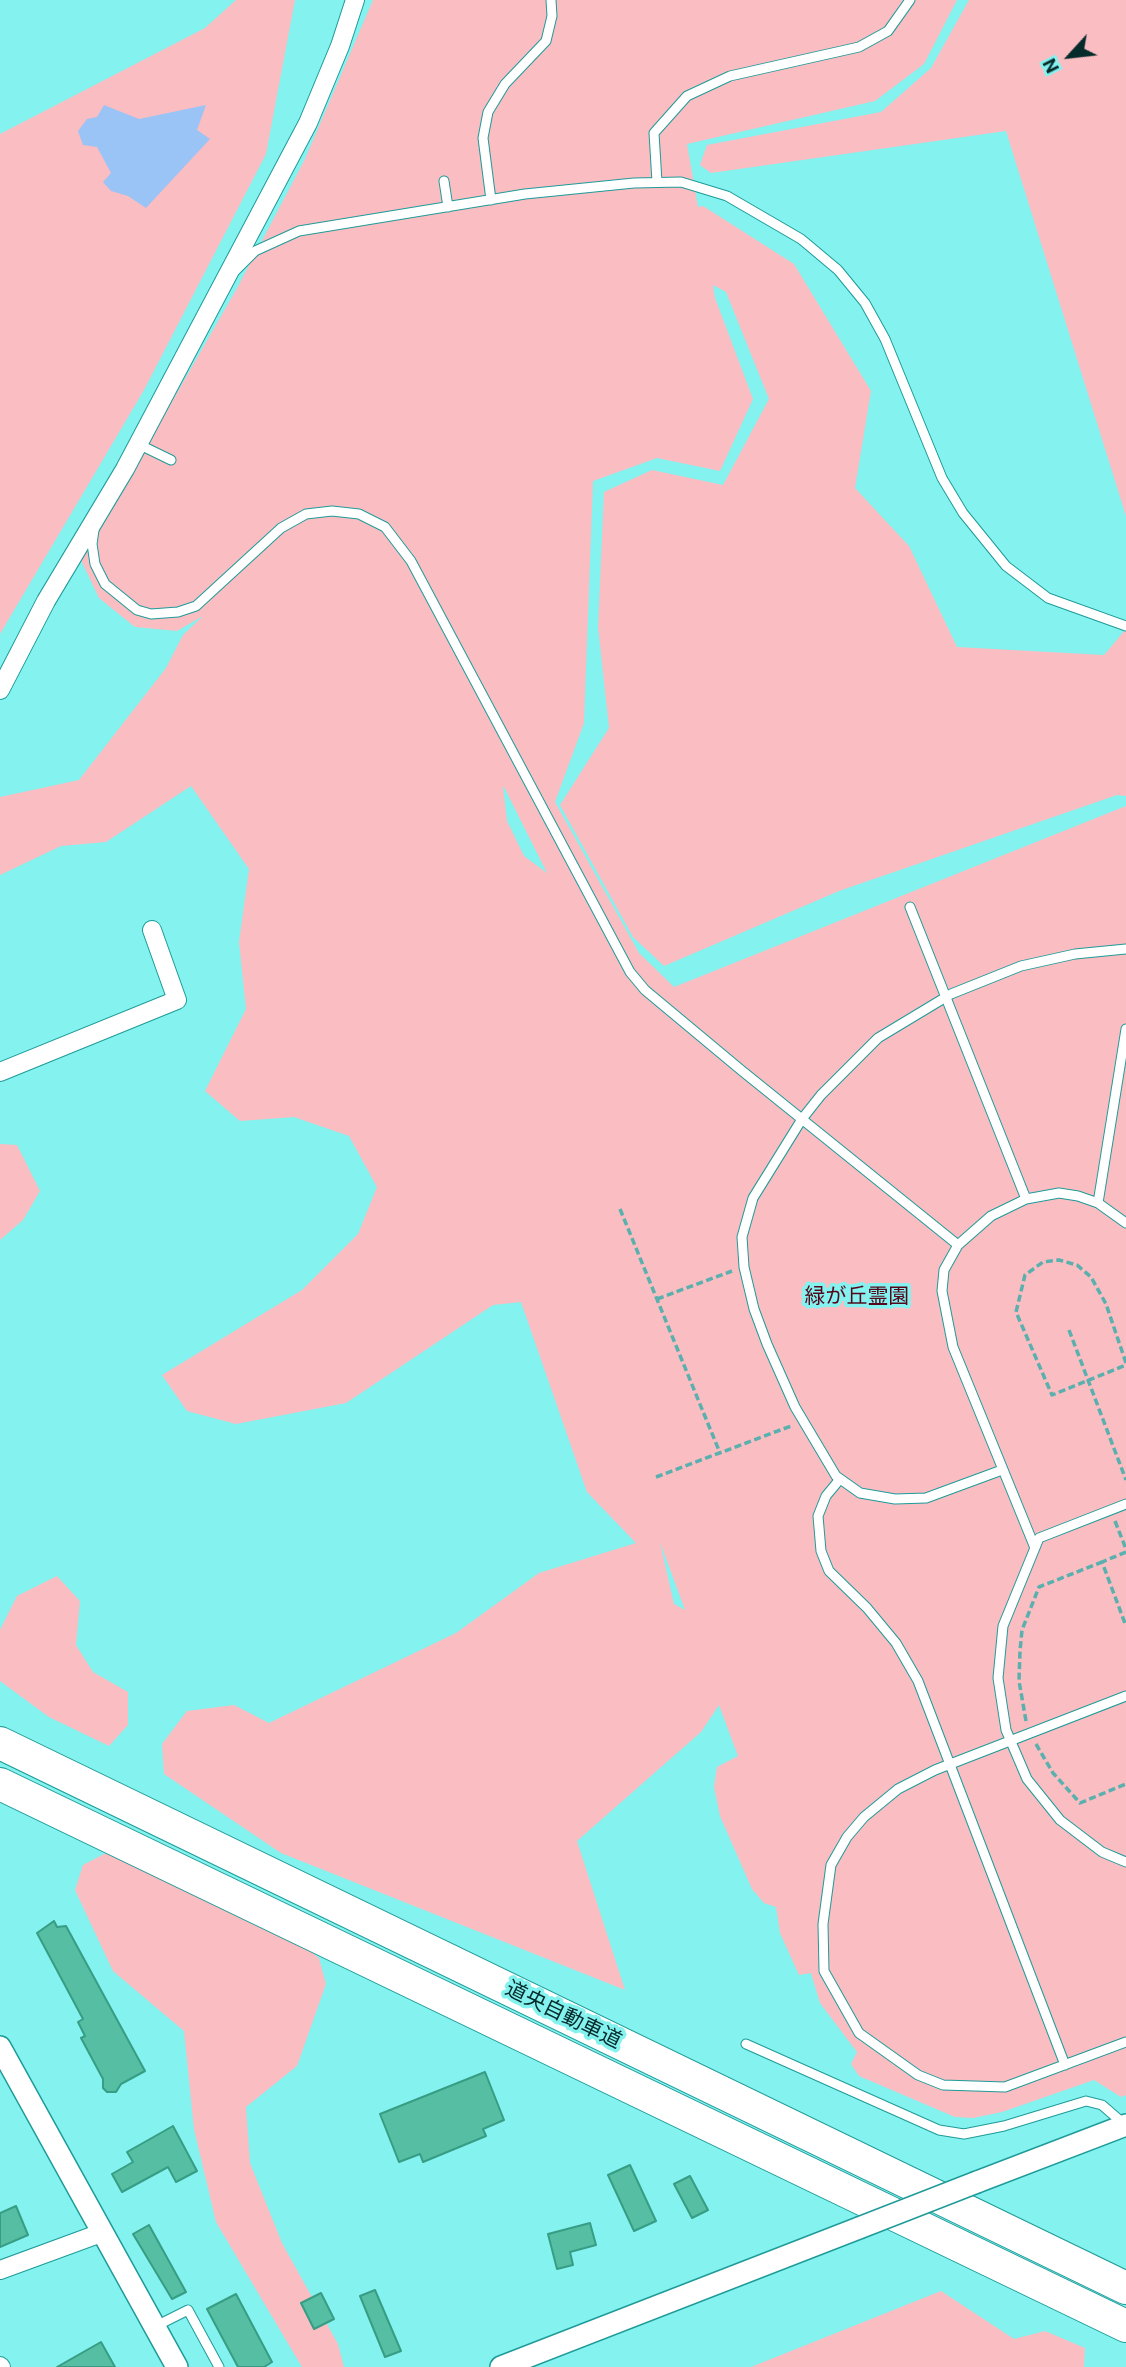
<!DOCTYPE html>
<html>
<head>
<meta charset="utf-8">
<style>
  body { margin:0 }
  #map { position:relative; width:1126px; height:2367px; overflow:hidden; background:#84f2ef; font-family:Roboto,sans-serif }
  canvas { display:block }
  .north { position:absolute; left:1035px; top:21px; width:70px; height:70px; -webkit-text-stroke:5px #84f2ef; paint-order:stroke; rotate:243deg; font-size:19px; font-weight:700; line-height:28px; text-align:center; color:#062b2b }
  .north::after { content:''; display:block; margin:auto; width:24px; height:32px; background:#062b2b; clip-path:polygon(50% 0,100% 100%,50% 72%,0 100%) }
</style>
</head>
<body>
<div id="map">
<canvas width="1126" height="2367"></canvas>
<div class="north">N</div>
</div>
<script>
const context = document.querySelector('canvas').getContext('2d');
context.lineJoin = 'round';
function fillPath(path, color) {
  context.fillStyle = color;
  context.fill(path, 'evenodd');
}
function shape(rows) {
  const path = new Path2D();
  for (const r of rows) {
    path.moveTo(r[0], r[1]);
    for (let i = 2; i < r.length; i += 2) path.lineTo(r[i], r[i + 1]);
  }
  return path;
}
function trace(path, color, width, dash) {
  context.strokeStyle = color;
  context.lineWidth = width;
  context.lineCap = dash ? 'butt' : 'round';
  context.setLineDash(dash || []);
  context.stroke(path);
}
function label(font, color, halo, rows, align = 'center') {
  context.font = font + ' Roboto,"Noto Sans JP",sans-serif';
  context.lineWidth = 7;
  context.setLineDash([]);
  context.textBaseline = 'middle';
  context.strokeStyle = halo;
  context.fillStyle = color;
  for (const [text, x, y, turn = 0] of rows) {
    context.save();
    context.translate(x, y);
    context.rotate((+turn || 0) * Math.PI / 180);
    context.textAlign = isNaN(turn) ? turn : align;
    if (halo) context.strokeText(text, 0, 0);
    context.fillText(text, 0, 0);
    context.restore();
  }
}
fillPath(shape([
  [236,0,295,0,266,154,144,390,0,634,0,134,205,28],
  [373,0,957,0,924,64,875,101,687,144,698,207,703,206,794,264,871,391,855,488,909,546,957,647,1104,655,1126,629,1126,796,1117,795,839,891,664,966,633,937,560,805,609,728,598,627,604,492,652,470,723,485,769,399,726,292,713,285,715,298,753,399,720,471,657,458,593,481,584,723,555,802,639,953,674,987,1126,806,1126,2095,1121,2097,1094,2080,1002,2112,973,2118,955,2117,859,2076,851,2064,857,2052,820,2003,811,1973,799,1975,780,1933,776,1907,764,1903,752,1889,720,1816,714,1787,717,1767,738,1756,719,1705,701,1732,577,1841,625,1990,281,1853,164,1774,162,1744,187,1711,234,1705,269,1723,456,1633,539,1573,636,1543,587,1492,521,1302,493,1305,346,1403,236,1424,187,1411,162,1375,302,1290,358,1234,377,1187,349,1136,294,1117,240,1121,205,1091,246,1009,239,942,249,869,191,786,106,842,61,846,0,875,0,797,79,780,166,668,183,635,203,616,177,631,135,627,99,598,81,560,236,290,305,159],
  [503,787,504,787,547,873,524,856,507,821],
  [660,1542,685,1610,674,1604],
  [969,0,1126,0,1126,516,1006,131,711,173,700,165,707,145,881,112,931,68],
  [0,1144,17,1145,40,1191,23,1220,0,1240],
  [57,1576,80,1601,76,1645,93,1672,128,1692,128,1725,109,1746,49,1717,0,1681,0,1630,17,1596],
  [106,1853,304,1946,319,1958,326,1984,297,2066,246,2107,250,2163,282,2243,338,2344,344,2367,302,2367,216,2222,194,2129,184,2031,113,1971,75,1890,83,1865],
  [941,2291,1014,2339,1045,2331,1085,2348,1084,2367,751,2367]
]), '#fabdc1');
fillPath(shape([
  [104,105,139,119,206,105,197,130,210,139,146,208,128,196,111,191,103,182,111,173,97,147,83,145,78,131,87,119,97,117]
]), '#9ac4f6');
const building = shape([
  [54,1921,57,1927,66,1926,145,2071,121,2084,116,2092,107,2092,103,2088,103,2079,81,2038,85,2036,78,2022,83,2019,37,1933,54,1921],
  [485,2072,504,2120,483,2129,486,2136,423,2162,420,2154,399,2162,380,2114,485,2072],
  [173,2126,197,2171,176,2182,168,2167,122,2192,112,2174,133,2162,127,2152,173,2126],
  [630,2165,656,2221,634,2231,608,2175,630,2165],
  [690,2176,708,2210,692,2218,674,2184,690,2176],
  [16,2206,28,2235,0,2247,0,2213,16,2206],
  [590,2223,596,2245,570,2252,573,2265,557,2269,548,2234,590,2223],
  [149,2225,186,2292,172,2299,133,2234,149,2225],
  [375,2290,401,2351,385,2357,360,2296,375,2290],
  [321,2293,334,2319,314,2329,301,2303,321,2293],
  [236,2294,272,2362,264,2367,238,2367,207,2309,236,2294],
  [101,2342,115,2367,57,2367,101,2342]
]);
fillPath(building, '#56bea3');
trace(building, '#379d84', 2);
const service = shape([
  [444,181,448,207],
  [657,182,654,133,687,96,730,76,859,47,888,31,910,0],
  [491,200,483,138,488,112,505,84,546,41,552,16,551,0],
  [236,270,255,251,299,231,525,194,634,183,681,182,727,196,801,239,838,270,865,303,885,339,942,478,963,513,1006,566,1048,598,1126,626],
  [138,444,171,460],
  [94,530,92,544,95,564,105,584,137,610,151,614,178,612,196,606,281,528,306,514,332,511,359,514,385,527,411,561,630,972,645,990,741,1070,958,1245],
  [910,907,1026,1199],
  [1098,1203,1126,1029],
  [1002,1470,926,1498,895,1499,860,1493,836,1476,795,1407,767,1344,754,1309,744,1267,742,1237,753,1198,802,1119,821,1095,878,1038,951,994,1021,966,1075,954,1126,949],
  [840,1479,826,1496,818,1516,821,1551,829,1571,867,1608,896,1643,918,1681,1065,2065],
  [1126,1504,1039,1538,1003,1626,998,1678,1006,1730,1027,1779,1060,1820,1102,1852,1126,1862],
  [1035,1548,953,1347,942,1291,944,1270,958,1245,991,1216,1026,1199,1059,1193,1078,1196,1098,1203,1126,1223],
  [1126,1696,935,1770,898,1789,864,1817,847,1837,831,1865,823,1924,824,1971,859,2033,918,2075,943,2085,1005,2087,1126,2042],
  [746,2044,939,2130,964,2134,1004,2126,1086,2101,1102,2105,1124,2124],
  [154,2327,188,2310,219,2367]
]);
const minor = shape([
  [0,690,46,601,125,469,308,123,340,46,355,0],
  [0,1072,177,1000,152,930],
  [0,2270,101,2233],
  [0,2366,1,2367]
]);
const tertiary = shape([
  [0,2047,177,2367],
  [977,2182,1126,2125],
  [501,2367,859,2228]
]);
const motorway = shape([
  [0,1743,1126,2288],
  [0,1784,1126,2326]
]);
trace(service, '#1e9b99', 11);
trace(minor, '#1e9b99', 20);
trace(tertiary, '#1e9b99', 24);
trace(motorway, '#1e9b99', 34);
trace(shape([
  [620,1209,720,1453],
  [657,1299,732,1271],
  [1069,1330,1126,1480],
  [1126,1363,1106,1304,1091,1277,1077,1265,1059,1260,1043,1262,1025,1275,1016,1312,1052,1395,1126,1365],
  [656,1477,791,1426],
  [1115,1521,1126,1549],
  [1126,1552,1102,1562,1126,1626],
  [1026,1721,1019,1681,1020,1651,1022,1630,1039,1587,1102,1562],
  [1036,1744,1053,1773,1080,1803,1126,1784]
]), '#5ab0ae', 3.5, [7, 3.5]);
trace(service, '#fff', 9);
trace(minor, '#fff', 18);
trace(tertiary, '#fff', 21);
trace(motorway, '#fff', 32);
const tertiaryBridge = shape([
  [859,2228,977,2182]
]);
trace(tertiaryBridge, '#1e9b99', 24, []);
trace(tertiaryBridge, '#fff', 21);
label('21px', '#55061b', '#84f2ef', [
  ["緑が丘霊園",857,1298]
]);
label('21px', '#062b2b', '#84f2ef', [
  ["道央自動車道",563,2016,26]
]);
</script>
</body>
</html>
